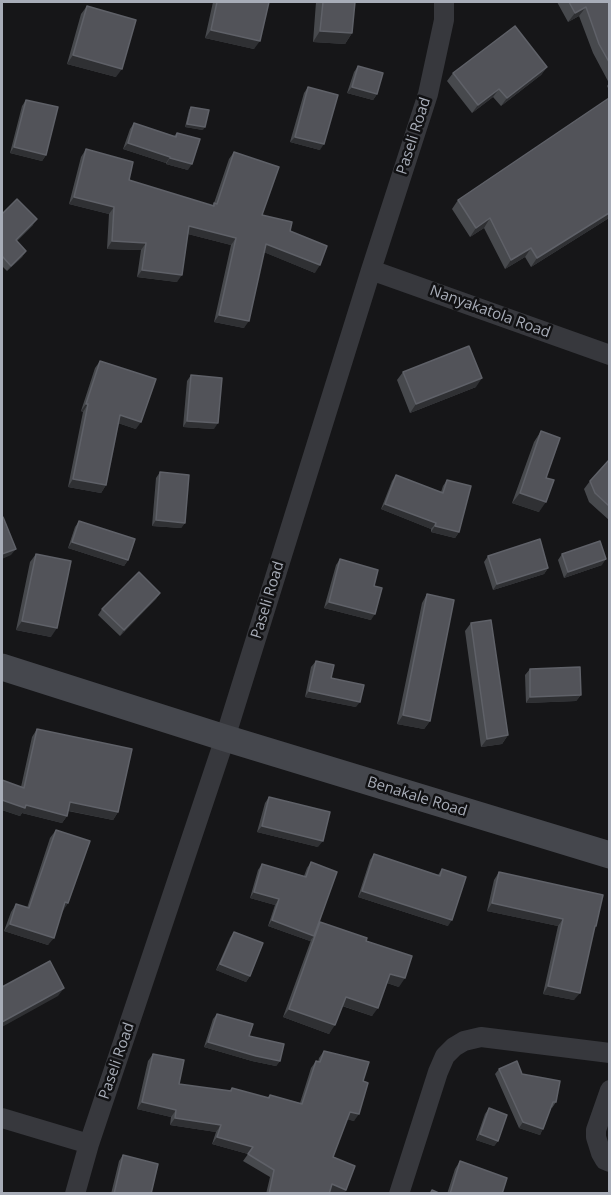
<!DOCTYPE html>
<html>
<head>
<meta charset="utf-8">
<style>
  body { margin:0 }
  #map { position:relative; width:611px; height:1195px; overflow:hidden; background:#161618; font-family:"Open Sans",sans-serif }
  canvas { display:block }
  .frame { position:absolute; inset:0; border:3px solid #a8adb8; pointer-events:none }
</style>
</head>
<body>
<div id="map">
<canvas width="611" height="1195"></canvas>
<div class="frame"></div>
</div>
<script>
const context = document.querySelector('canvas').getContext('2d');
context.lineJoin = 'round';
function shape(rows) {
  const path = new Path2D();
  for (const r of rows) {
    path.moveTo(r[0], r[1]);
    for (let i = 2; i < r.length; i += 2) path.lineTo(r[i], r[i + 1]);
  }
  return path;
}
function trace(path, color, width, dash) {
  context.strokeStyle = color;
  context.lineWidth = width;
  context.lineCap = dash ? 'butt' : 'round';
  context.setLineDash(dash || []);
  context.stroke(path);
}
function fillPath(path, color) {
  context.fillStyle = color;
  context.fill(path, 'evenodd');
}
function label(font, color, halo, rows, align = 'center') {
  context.font = font + ' "Open Sans",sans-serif';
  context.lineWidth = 5;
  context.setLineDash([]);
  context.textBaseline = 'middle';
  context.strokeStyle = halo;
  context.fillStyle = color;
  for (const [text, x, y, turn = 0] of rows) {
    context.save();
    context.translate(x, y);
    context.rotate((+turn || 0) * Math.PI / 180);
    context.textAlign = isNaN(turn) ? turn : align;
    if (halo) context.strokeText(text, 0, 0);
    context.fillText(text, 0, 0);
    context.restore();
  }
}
trace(shape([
  [371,270,610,355],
  [610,1090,596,1130,596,1137,601,1153,605,1160,610,1162],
  [2,1118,89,1144],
  [75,1194,89,1144,225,738,371,270,428,94,444,20,444,2],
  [399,1194,438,1072,445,1056,454,1047,464,1041,481,1037,610,1053]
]), '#37383d', 20);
trace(shape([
  [2,667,225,738,610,855]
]), '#45474d', 27);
fillPath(shape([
  [213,2,269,2,254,49,205,38],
  [316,2,355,2,352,33,345,44,313,42],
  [557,2,609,2,609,90,607,86,609,83,593,53,579,16,568,22],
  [87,6,116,77,67,64,81,14],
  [358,66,377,94,373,100,347,93,354,72],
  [547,67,541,75,501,106,493,97,472,113,447,81,453,73],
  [308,87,320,150,290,142,304,93],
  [26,100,46,155,42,161,10,153,22,106],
  [191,107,203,130,185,127,189,110],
  [134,123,174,136,177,133,188,170,166,164,166,163,123,149,130,129],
  [86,149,129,180,212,206,214,203,229,159,234,152,262,215,290,231,315,273,264,252,244,328,214,322,231,245,188,234,177,282,137,277,141,250,107,249,109,214,69,204,81,157],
  [458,200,609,218,531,267,525,257,505,269,484,228,470,237,452,209],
  [2,214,33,225,17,241,26,251,22,257,7,271,2,266],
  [100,361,136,429,118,423,106,485,101,493,68,487,83,412,81,411,95,368],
  [403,372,476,387,410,413,397,380],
  [191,375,214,429,183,427,187,381],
  [541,431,546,478,539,512,512,503,534,442],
  [609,460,609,520,589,502,584,489,590,481],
  [160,472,185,523,181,528,152,526,156,478],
  [396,475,441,492,443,486,447,480,459,532,455,538,431,532,431,529,381,509,392,481],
  [79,521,128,560,124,566,68,548,75,527],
  [36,554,51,637,16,630,30,562],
  [562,554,602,565,564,578,558,560],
  [488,556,548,568,544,574,493,590,484,562],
  [340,559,374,586,371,620,324,608,336,565],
  [160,593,156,599,120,636,98,615,102,609],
  [427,594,430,721,424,729,397,724,422,603],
  [471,623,508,735,502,744,481,747,465,631],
  [316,661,331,678,356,707,305,697,311,667],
  [530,669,581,695,576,701,526,703,525,675],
  [37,729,118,812,113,820,68,811,67,816,62,823,22,813,20,816,2,810,2,780,21,787,32,737],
  [269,797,318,847,257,832,265,803],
  [56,830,68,903,62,911,48,945,4,931,11,912,16,904,27,908,50,838],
  [374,854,438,875,442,869,448,926,358,897,370,860],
  [311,862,317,926,320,922,366,941,399,987,387,983,372,1016,342,1006,329,1034,283,1017,311,940,310,941,268,926,275,905,250,898,258,870,262,864,304,876,307,868],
  [499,872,594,929,574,1000,543,994,558,926,487,911,494,880],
  [234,932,250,976,246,982,216,970,230,938],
  [217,1014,249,1036,280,1061,276,1066,252,1061,204,1047,213,1019],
  [324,1051,363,1081,354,1121,347,1119,333,1157,346,1190,344,1194,332,1194,330,1192,329,1194,266,1194,270,1177,243,1161,248,1154,212,1144,216,1132,170,1125,171,1117,137,1109,148,1061,153,1054,179,1084,229,1091,232,1088,267,1098,270,1095,300,1103,311,1068,316,1061,318,1062,319,1058],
  [499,1069,522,1074,556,1102,552,1108,551,1107,540,1135,519,1128,495,1074],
  [489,1108,498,1141,494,1146,476,1140,485,1114],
  [123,1155,151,1194,111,1194,119,1161],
  [460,1161,502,1194,447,1194,455,1169]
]), '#47494d');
fillPath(shape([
  [586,7,579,16,568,22,575,13],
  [211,30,260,41,254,49,205,38],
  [320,31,352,33,345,44,313,42],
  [73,55,122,69,116,77,67,64],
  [547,67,541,75,501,106,507,98],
  [352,87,377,94,373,100,347,93],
  [499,89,493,97,472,113,478,105],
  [187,124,205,127,203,130,185,127],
  [295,137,324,144,320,150,290,142],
  [128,143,170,157,166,163,123,149],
  [14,147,46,155,42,161,10,153],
  [170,158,192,164,188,170,166,164],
  [74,197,114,207,109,214,69,204],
  [609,213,609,218,531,267,537,258],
  [490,218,484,228,470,237,476,228],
  [37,219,33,225,12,246,16,240],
  [189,226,236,238,231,245,184,233],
  [112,241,146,243,141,250,107,249],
  [266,244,320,265,315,273,261,251],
  [531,248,525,257,505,269,511,260],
  [26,251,22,257,7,271,11,266],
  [142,270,182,275,177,282,137,277],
  [219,315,249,321,244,328,214,322],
  [482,378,476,387,410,413,416,404],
  [86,404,88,404,83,412,81,411],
  [120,415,141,422,136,429,115,422],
  [187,421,218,423,214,429,183,427],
  [73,479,106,485,101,493,68,487],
  [520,493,546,502,539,512,512,503],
  [385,504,436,523,431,529,381,509],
  [156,520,185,523,181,528,152,526],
  [435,526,459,532,455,538,431,532],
  [72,542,128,560,124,566,68,548],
  [16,549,11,555,2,559,2,554],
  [606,559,602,565,564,578,568,572],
  [548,568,544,574,493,590,497,584],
  [160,593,156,599,120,636,124,630],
  [329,602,375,614,371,620,324,608],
  [22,621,57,628,51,637,16,630],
  [309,691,360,702,356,707,305,697],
  [581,695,576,701,526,703,530,697],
  [403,715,430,721,424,729,397,724],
  [508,735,502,744,481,747,487,739],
  [2,800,26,805,67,816,62,823,22,813,20,816,2,810],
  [70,802,118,812,113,820,65,810],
  [262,826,323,841,318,847,257,832],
  [362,891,452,920,448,926,358,897],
  [254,892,279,899,275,905,250,898],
  [65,902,68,903,63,911,60,910],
  [492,903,563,919,558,926,487,911],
  [272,920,314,936,310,941,268,926],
  [10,924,54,938,48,945,4,931],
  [220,964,250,976,246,982,216,970],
  [390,974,405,978,399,987,384,982],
  [548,986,580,993,574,1000,543,994],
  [64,988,58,996,2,1027,2,1022],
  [346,997,378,1008,372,1016,340,1005],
  [289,1009,335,1025,329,1034,283,1017],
  [208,1042,280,1061,276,1066,252,1061,204,1047],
  [142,1102,176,1110,171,1117,137,1109],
  [350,1112,359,1114,354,1121,345,1119],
  [175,1118,221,1125,216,1132,170,1125],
  [523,1122,543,1129,540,1135,519,1128],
  [480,1134,498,1141,494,1146,476,1140],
  [217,1137,253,1147,248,1154,212,1144],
  [332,1184,346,1190,344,1194,332,1194,327,1191]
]), '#2f3033');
const building = shape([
  [217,2,269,2,260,41,211,30,217,2],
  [323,2,355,2,352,33,320,31,323,2],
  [569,2,609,2,609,62,599,44,586,7,575,13,569,2],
  [87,6,136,20,122,69,73,55,87,6],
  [515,26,547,67,507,98,499,89,478,105,453,73,515,26],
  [358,66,383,73,377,94,352,87,358,66],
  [308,87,338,95,324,144,295,137,308,87],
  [609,98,609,213,537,258,531,248,511,260,490,218,476,228,458,200,609,98],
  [26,100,58,107,46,155,14,147,26,100],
  [191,107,209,110,205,127,187,124,191,107],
  [134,123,176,137,177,133,200,139,192,164,170,158,170,157,128,143,134,123],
  [86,149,133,162,129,180,214,206,214,203,217,204,234,152,279,167,262,215,292,222,290,231,327,246,320,265,266,244,249,321,219,315,236,238,189,226,182,275,142,270,146,243,112,241,114,207,74,197,86,149],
  [17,199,37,219,16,240,26,251,11,266,2,256,2,214,17,199],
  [469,346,482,378,416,404,403,372,469,346],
  [100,361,156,379,141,422,120,415,106,485,73,479,88,404,86,404,100,361],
  [191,375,222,378,218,423,187,421,191,375],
  [541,431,560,438,546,478,554,480,546,502,520,493,541,431],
  [609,460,609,506,595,493,590,481,609,460],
  [160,472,189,475,185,523,156,520,160,472],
  [396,475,443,493,447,480,471,486,459,532,435,526,436,523,385,504,396,475],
  [2,517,3,517,16,549,2,554,2,517],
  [79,521,135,539,128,560,72,542,79,521],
  [540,539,548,568,497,584,488,556,540,539],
  [600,541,606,559,568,572,562,554,600,541],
  [36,554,71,561,57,628,22,621,36,554],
  [340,559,378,570,374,586,382,588,375,614,329,602,340,559],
  [139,572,160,593,124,630,102,609,139,572],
  [427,594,454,600,430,721,403,715,427,594],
  [491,620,508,735,487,739,471,623,491,620],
  [316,661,334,665,331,678,364,685,360,702,309,691,316,661],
  [580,667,581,695,530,697,530,669,580,667],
  [37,729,132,749,118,812,70,802,67,816,26,805,25,808,2,800,2,780,24,788,37,729],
  [269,797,330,812,323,841,262,826,269,797],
  [56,830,90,841,68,903,65,902,54,938,10,924,16,904,29,908,56,830],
  [374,854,440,876,442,869,466,877,452,920,362,891,374,854],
  [311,862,337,872,314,936,272,920,279,899,254,892,262,864,306,877,311,862],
  [499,872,603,895,596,926,595,926,580,993,548,986,563,919,492,903,499,872],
  [320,922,367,938,366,941,412,956,405,978,390,974,378,1008,346,997,335,1025,289,1009,320,922],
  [234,932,263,943,250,976,220,964,234,932],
  [50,961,64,988,2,1022,2,987,50,961],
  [217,1014,253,1024,249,1036,284,1044,280,1061,256,1056,208,1042,217,1014],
  [324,1051,369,1062,363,1081,368,1083,359,1114,350,1112,333,1157,355,1166,346,1190,332,1184,329,1194,269,1194,274,1170,248,1154,253,1147,217,1137,221,1125,175,1118,176,1110,142,1102,153,1054,184,1060,179,1084,231,1091,232,1088,269,1098,270,1095,302,1104,316,1061,320,1062,324,1051],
  [517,1061,522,1074,560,1081,556,1102,553,1102,543,1129,523,1122,499,1069,517,1061],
  [489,1108,507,1115,498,1141,480,1134,489,1108],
  [123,1155,158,1164,151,1194,114,1194,123,1155],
  [460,1161,507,1178,502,1194,450,1194,460,1161],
  [432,1190,441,1194,430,1194,432,1190]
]);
fillPath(building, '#525359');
trace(building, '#5f6168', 1.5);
label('15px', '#a8adb8', '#111113', [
  ["Paseli Road",414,136,-72],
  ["Nanyakatola Road",490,312,20],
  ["Paseli Road",268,600,-73],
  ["Benakale Road",417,797,17],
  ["Paseli Road",117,1061,-71]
]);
</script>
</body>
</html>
